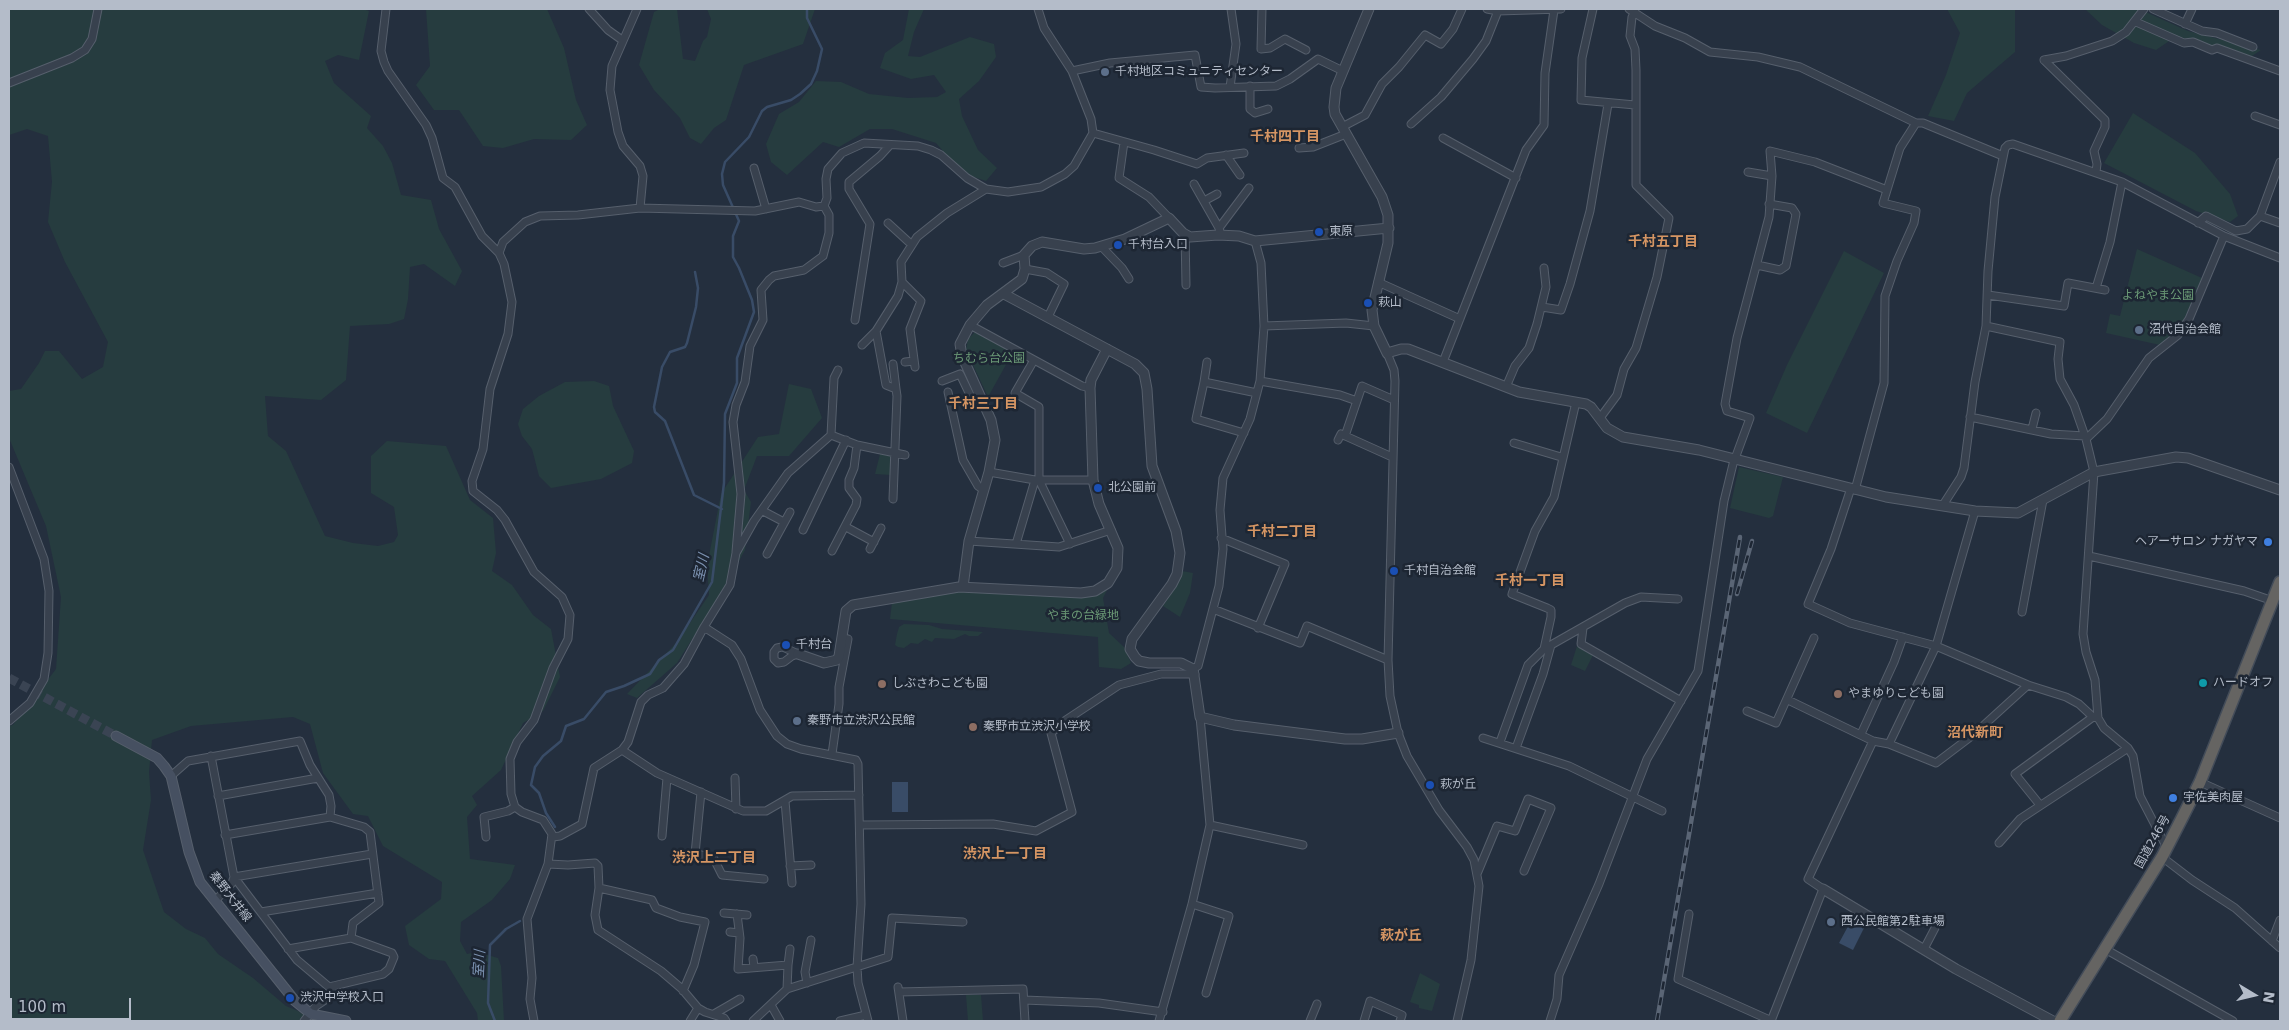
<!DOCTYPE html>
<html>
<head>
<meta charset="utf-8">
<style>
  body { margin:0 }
  #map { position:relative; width:2289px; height:1030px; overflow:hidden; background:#242f3e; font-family:"DejaVu Sans",sans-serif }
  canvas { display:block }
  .frame { position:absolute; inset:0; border:10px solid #b4bcc9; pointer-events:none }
  .north { position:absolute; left:2229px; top:970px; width:50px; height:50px; -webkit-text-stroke:4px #1d2633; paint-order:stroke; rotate:99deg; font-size:14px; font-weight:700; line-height:20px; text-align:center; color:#b4bcc9 }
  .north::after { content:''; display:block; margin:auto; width:18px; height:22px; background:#b4bcc9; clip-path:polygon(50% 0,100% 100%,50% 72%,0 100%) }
  .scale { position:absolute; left:10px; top:998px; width:121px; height:22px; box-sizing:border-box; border:2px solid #b4bcc9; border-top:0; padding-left:6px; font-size:15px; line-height:18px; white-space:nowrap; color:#b4bcc9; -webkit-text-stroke:4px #1d2633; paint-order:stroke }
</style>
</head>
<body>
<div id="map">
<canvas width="2289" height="1030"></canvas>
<div class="frame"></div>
<div class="north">N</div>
<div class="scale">100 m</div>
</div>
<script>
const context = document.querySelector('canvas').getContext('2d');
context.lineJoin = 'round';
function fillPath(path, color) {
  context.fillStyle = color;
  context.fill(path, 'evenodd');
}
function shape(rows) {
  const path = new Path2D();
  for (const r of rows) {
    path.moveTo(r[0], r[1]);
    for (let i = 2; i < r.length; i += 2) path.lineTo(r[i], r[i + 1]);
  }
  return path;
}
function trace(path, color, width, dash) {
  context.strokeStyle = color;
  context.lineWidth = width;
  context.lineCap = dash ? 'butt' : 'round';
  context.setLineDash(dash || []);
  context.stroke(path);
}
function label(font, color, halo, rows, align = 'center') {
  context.font = font + ' "DejaVu Sans","Noto Sans JP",sans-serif';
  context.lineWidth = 5;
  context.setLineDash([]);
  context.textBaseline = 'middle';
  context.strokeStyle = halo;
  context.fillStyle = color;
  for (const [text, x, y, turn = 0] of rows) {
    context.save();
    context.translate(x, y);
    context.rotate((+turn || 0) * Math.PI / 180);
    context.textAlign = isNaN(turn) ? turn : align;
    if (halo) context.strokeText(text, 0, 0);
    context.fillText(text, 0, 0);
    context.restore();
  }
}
fillPath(shape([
  [9,9,363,9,369,11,359,60,338,55,325,61,334,83,371,116,367,128,383,146,392,163,401,195,431,200,439,229,462,271,455,286,424,264,410,267,408,299,404,319,389,324,350,326,346,380,321,400,265,396,268,436,286,451,325,536,353,543,378,546,394,542,398,535,394,507,371,493,371,456,387,441,446,446,470,500,493,518,496,553,492,571,512,585,533,615,551,629,560,677,543,711,523,723,501,770,472,796,477,805,467,817,470,859,515,865,510,879,492,900,461,922,460,941,467,954,477,952,498,958,501,966,504,1021,478,1021,477,1013,445,961,429,959,409,945,405,926,441,899,442,882,383,846,368,816,353,814,323,773,310,724,293,717,191,726,152,740,149,772,151,800,143,850,164,912,186,929,205,938,218,954,253,978,286,1006,298,1011,312,1021,9,1021,9,726,13,725,56,669,61,597,46,526,9,438,9,391,21,389,39,363,45,351,59,351,82,379,103,367,108,342,65,262,48,222,52,182,48,136,27,129,9,135],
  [426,9,547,9,564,48,576,100,587,125,571,140,534,139,503,148,483,146,459,110,434,110,416,85,430,66],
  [660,9,677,9,683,59,695,61,703,41,707,37,711,19,707,9,815,9,803,44,744,65,726,120,714,128,701,144,690,138,680,118,654,90,639,65,654,12],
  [909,9,924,9,914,32,908,56,920,57,970,37,994,44,996,57,979,81,959,99,962,116,978,150,997,168,986,181,962,173,936,143,892,129,870,129,839,147,823,142,787,175,771,162,766,144,779,114,799,102,816,81,841,82,869,94,908,98,937,97,946,92,934,75,911,79,880,68,885,53,903,40],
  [1947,9,2015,9,2015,52,1967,93,1954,121,1928,116,1946,75,1960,33],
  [2085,9,2139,9,2188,31,2261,50,2249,58,2192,39,2175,37,2156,50,2134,43,2102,25],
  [2133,113,2195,153,2230,194,2238,216,2230,222,2196,211,2104,163],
  [2137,249,2202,278,2181,326,2160,345,2106,333,2110,314,2120,316],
  [1844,251,1884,273,1807,433,1766,413,1787,365],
  [975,332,1013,352,988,397,966,350,968,339],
  [594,381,609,386,613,406,634,451,632,463,601,479,551,488,539,476,532,449,522,436,518,424,523,409,539,396,565,382],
  [789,384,811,389,822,418,789,456,757,456,744,490,751,502,745,550,722,592,677,663,637,698,627,694,677,642,709,595,707,566,721,494,758,437,779,434],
  [880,454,891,456,893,459,891,475,875,474],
  [1739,467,1783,477,1773,516,1769,518,1730,508],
  [1182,571,1193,573,1190,593,1180,617,1163,606,1176,586],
  [960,590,1087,596,1107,590,1103,598,1109,633,1124,647,1131,663,1121,669,1099,667,1098,637,890,619,892,602],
  [904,624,929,625,942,629,983,632,978,636,969,636,965,634,954,639,935,638,932,642,925,639,918,644,911,643,904,648,898,647,895,645,897,634,899,627],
  [1577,646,1593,655,1585,671,1571,665],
  [1420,973,1440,984,1432,1011,1419,1008,1419,1005,1410,1002],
  [966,995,981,995,983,1021,968,1021]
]), '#263c3f');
fillPath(shape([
  [892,782,908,782,908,812,892,812],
  [1853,917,1866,924,1853,950,1839,943]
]), '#394c67');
trace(shape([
  [695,272,698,288,696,307,687,343,685,347,670,352,662,367,654,407,655,412,665,421,694,495,722,509],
  [555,827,546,813,539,793,531,785,535,767,543,756,561,741,566,726,584,719,606,692,624,686,650,674,659,660,673,650,712,582,724,483,725,414,737,383,737,358,754,312,752,300,739,268,733,257,733,236,739,221,723,185,722,174,725,162,749,137,762,111,767,107,791,100,800,94,811,84,817,71,822,49,807,18,807,9],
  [495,1021,488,1003,490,945,506,929,520,921]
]), '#394c67', 2.5);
trace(shape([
  [9,678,116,736]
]), '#3a4453', 9, [9, 4.5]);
const minor = shape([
  [386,9,381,51,384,62,388,71,426,125,432,138,443,178,455,187,482,236,499,253,504,264,512,302,508,334,490,389,483,449,472,481,473,491,497,510,505,520,534,572,562,597,570,615,568,639,553,668,534,720,517,742,510,759,511,794,515,807,522,812,543,820,552,834,548,864,527,919,532,978,530,999,534,1021],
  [589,9,608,30,622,40],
  [637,9,612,66,610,90,618,132,623,146,640,166,643,176,640,208],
  [1262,9,1261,49,1270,48,1285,39,1306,50],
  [1487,9,1498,11,1561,9],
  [1593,9,1582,58,1581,100,1635,105],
  [1629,9,1655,26,1685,38,1710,52,1758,57,1800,67,1916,123,1923,123,2003,156],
  [2153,9,2202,31,2217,33,2253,47],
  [2136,22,2184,43,2193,42,2212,50,2217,48,2280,71],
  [2185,24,2192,9],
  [2044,60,2105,120,2105,127,2094,151,2097,164,2096,172],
  [2044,60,2066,56,2112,41,2126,32,2144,9],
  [1072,71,1110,63,1195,55,1201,87,1215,88,1276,86,1290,79,1318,59,1343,71],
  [9,83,72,58,85,50,92,39,98,9],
  [1250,86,1250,109,1255,113,1268,109],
  [1230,87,1236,44,1231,9],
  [2255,116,2280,125],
  [1411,124,1441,97,1473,59,1486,41,1498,11],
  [1342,127,1365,115,1382,84,1399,67,1425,35,1441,44,1453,29,1462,9],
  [1093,133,1154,150,1197,164,1207,158,1244,153],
  [1443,138,1516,178],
  [1124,142,1119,178,1149,197,1169,218],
  [1299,148,1313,147,1346,134],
  [1226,155,1240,175],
  [754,168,766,209],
  [1748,172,1772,176],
  [1194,184,1219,228,1221,235],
  [1204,201,1217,194],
  [824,206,827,198,826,179,828,169,842,153,864,143,918,146,931,150,941,155,967,178,986,189,1008,192,1041,187,1065,174,1074,166,1093,133,1091,119,1072,71,1044,28,1038,9],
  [2260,216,2280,223],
  [888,223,912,245],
  [2198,223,2206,216,2236,231,2247,229,2260,216,2280,162],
  [1219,228,1249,188],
  [1185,234,1186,285],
  [1101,246,1122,268,1129,279],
  [499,253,503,242,525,222,540,216,578,215,640,208,755,211,799,202,816,207,824,206],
  [1003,263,1024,255],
  [1757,265,1780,270,1786,266,1796,214,1792,208,1769,204],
  [1025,269,1047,273,1064,284,1048,317],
  [902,282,921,301,910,329,915,367],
  [1378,282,1460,319],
  [2096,288,2110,242,2122,182],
  [1988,295,2064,306,2068,283,2105,290],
  [1542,307,1561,310,1570,284,1590,211,1608,104],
  [855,320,870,224,849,189,849,182,880,156,890,145],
  [970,325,1082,386,1090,388],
  [1264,326,1346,323,1374,326],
  [1986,326,2060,342,2058,359,2060,379,2074,405,2086,439],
  [862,345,876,331],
  [1387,353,1394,370,1395,381,1388,660,1390,696,1398,733,1407,756,1439,810,1467,847,1474,860,1479,886,1471,960,1457,1021],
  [1034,360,1015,393,1039,407,1039,480,1070,544],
  [905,362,914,361],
  [1443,362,1526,150,1544,125,1545,73,1554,10],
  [893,364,896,389],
  [942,381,960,374,972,399,982,400],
  [1260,381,1340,395,1357,401],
  [1204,382,1207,362],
  [1506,387,1515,366,1529,348,1537,324,1546,287,1544,268],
  [948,392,963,460,978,486,984,490],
  [1970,417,2051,434,2085,436],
  [1600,418,1617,395,1624,369,1636,348,1657,277,1669,218,1636,185,1636,70,1635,49,1630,36,1632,17,1635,12],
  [2032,429,2036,413],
  [1244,433,1196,419,1204,382,1257,393],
  [831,435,834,378,838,370],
  [1345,436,1362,386,1394,400],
  [1338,440,1341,434,1392,457],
  [1514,443,1561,457],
  [9,467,44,559,49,591,48,653,44,679,30,703,9,721],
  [989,472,1035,480,1093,480],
  [1851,488,1831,549,1808,604,1850,623,1936,646,2028,685,2066,697,2079,704,2093,717,2098,718],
  [1855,490,1884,383,1885,296,1897,261,1914,223,1916,211,1883,203,1900,148,1916,123],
  [893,499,897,396,896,389,886,385,876,331,898,296,902,282,901,262,917,237,947,213,986,189],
  [1943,505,1961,477,1964,468,1975,382,1986,326,1988,271,1995,197,2005,148,2008,145,2013,144,2122,182,2224,236,2280,258],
  [763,511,784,522],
  [846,527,874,542],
  [803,530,846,440],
  [1221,538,1285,564,1258,628],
  [969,541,1059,547,1111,530],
  [1016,544,1035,480],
  [870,549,881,528],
  [832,551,856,505,857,499,849,488,849,480,854,468,857,445],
  [736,552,741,494,733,422,736,405,745,382,750,346,763,320,761,290,769,280,774,276,804,270,823,256,829,233,829,215,824,206],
  [767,554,790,512],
  [2089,556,2244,591,2273,601],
  [1213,609,1300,643,1307,626,1388,660],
  [2022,612,2043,500],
  [704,627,732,645,741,659,760,710,777,736,787,744,801,749,856,760,858,764,861,904,857,967,858,983,868,1021],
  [1583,628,1581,644,1681,701],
  [782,647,785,648,798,654,792,656,784,662,778,663,774,659,774,652,777,648,782,647],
  [1193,669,1198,666,1219,586,1223,549,1220,510,1223,478,1250,419,1260,381,1264,326,1261,263,1255,241],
  [1788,700,1873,741,1889,744,1936,763,1973,735,2028,685],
  [1747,711,1776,723,1814,638],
  [1861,734,1894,662,1903,637],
  [1483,738,1569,766,1662,811],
  [1500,742,1528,665,1544,649,1551,617,1551,610,1547,608,1512,594,1535,531,1554,497,1576,402],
  [1889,744,1936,646,1975,511],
  [1516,748,1543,674,1551,645,1625,603,1641,597,1678,599],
  [622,750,657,773,743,811,766,811,792,796,859,795],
  [832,754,839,704,839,687,848,639,842,638],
  [211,756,234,877,232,883,215,901],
  [171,776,188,761,300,741,310,765,329,795,331,806,330,817],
  [735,778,736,809],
  [2200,782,2280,818],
  [701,792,695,854,713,857,722,875,764,879],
  [218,796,318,778],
  [785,801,792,883],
  [2040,805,2015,774,2093,717],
  [860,825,993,824,1036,831,1072,812,1051,733,1066,720,1119,685,1161,674,1195,674],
  [1210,825,1303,845],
  [225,835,330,817,364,827,370,832,379,903,353,923,351,938],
  [662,836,667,778],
  [486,837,484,817,508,811,515,807],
  [553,837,560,836,582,824,594,768,622,750,628,742,641,702,648,695,663,688,684,664,704,627,730,585,736,553,754,521,788,473,831,435,857,445,905,455],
  [1999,843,2020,819,2128,748],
  [2167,848,2140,796,2133,756,2128,748,2104,728,2098,718,2095,680,2086,652,2083,634,2094,472,2086,439,2107,419,2149,358,2178,335,2189,319,2224,236],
  [2162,857,2192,880,2235,908,2280,948],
  [548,864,568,865,595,863,598,866,599,888,595,915,598,930,661,971,682,989,698,1008,705,1012,724,1018,726,1021],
  [790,866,811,865],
  [1477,874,1497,826,1515,831,1528,799,1551,808,1524,871],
  [599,888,652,900,656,908,680,917,705,922,694,965,683,991],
  [1192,904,1229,916,1206,993],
  [261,912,378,893],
  [724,913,747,915],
  [737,914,740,938,738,969,788,965,787,989],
  [1689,914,1678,979,1772,1021],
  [730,932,739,933],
  [2272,941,2280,920],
  [288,949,351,938,392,953,394,957,389,969,383,974,329,987,297,960,234,877,372,854],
  [1924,949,1935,928],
  [2105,949,2233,1021],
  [753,959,754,967],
  [788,965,790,949],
  [807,983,805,972,811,940],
  [898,987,903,1021],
  [899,992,1023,989,1025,1021],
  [1024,1000,1099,1003,1163,1012],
  [771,1005,780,1021],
  [714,1014,740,999],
  [304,1021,316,1006,331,996,333,986],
  [690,1021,698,1008],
  [753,1021,787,989,888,957,892,918,963,922],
  [840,1021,866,1015],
  [1159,1021,1192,904,1210,825,1200,717],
  [1310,1021,1317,1004],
  [1364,1021,1370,1001,1402,1015,1400,1021],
  [1550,1021,1557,999,1559,975,1599,884,1647,759,1698,671,1724,501,1733,464,1750,418,1727,411,1725,404,1737,338,1769,217,1772,176,1770,151,1815,162,1887,190],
  [1771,1021,1823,889,1808,879,1873,741]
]);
const tertiary = shape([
  [1369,9,1336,88,1334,107,1335,114,1382,197,1388,215,1388,243,1372,310,1374,326,1387,353,1401,349,1408,349,1519,392,1586,404,1591,407,1607,428,1623,437,1699,450,1886,497,1975,511,2018,513,2094,472,2176,457,2188,458,2280,490],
  [1004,294,1135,364,1144,373,1147,389,1152,466,1176,531,1180,553,1177,574,1172,584,1132,639,1130,649,1135,657,1139,661,1149,663,1181,663,1193,669,1200,717,1234,725,1345,739,1362,739,1398,733],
  [963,587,969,541,989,472,995,440,991,420,962,356,960,344,970,325,987,305,1022,279,1025,269,1024,255,1032,246,1042,242,1084,249,1095,248,1125,239,1169,218,1183,233,1190,237,1218,235,1239,236,1255,241,1389,228],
  [798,654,824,663,837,660,839,656,846,611,853,605,959,587,1081,593,1095,591,1108,583,1117,568,1118,548,1099,504,1093,480,1090,388,1091,380,1107,349],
  [1823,889,1956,969,2053,1021]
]);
const secondary = shape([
  [116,736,157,758,164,766,171,776,189,852,200,882,295,1001,311,1014,346,1021]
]);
const trunk = shape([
  [2060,1021,2162,857,2182,818,2200,782,2280,582]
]);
trace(minor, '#565f6c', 9);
trace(tertiary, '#565f6c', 11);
trace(secondary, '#565f6c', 11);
trace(trunk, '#434c59', 14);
trace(minor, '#38414e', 7);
trace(tertiary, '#38414e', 9);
trace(secondary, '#465061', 9);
trace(trunk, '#656462', 11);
const rail = shape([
  [1737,594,1752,541],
  [1657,1021,1740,537]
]);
trace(rail, '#5a6575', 4.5);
trace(rail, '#1d2633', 2.5, [8]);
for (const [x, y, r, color] of [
  [1105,72,5,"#5c6f8a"],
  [1319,232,5,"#1a4fb4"],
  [1118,245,5,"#1a4fb4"],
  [1368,303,5,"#1a4fb4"],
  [2139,330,5,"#5c6f8a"],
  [1098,488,5,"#1a4fb4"],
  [2268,542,5,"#3f7fe0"],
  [1394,571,5,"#1a4fb4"],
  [786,645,5,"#1a4fb4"],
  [2203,683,5,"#0f9aa8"],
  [882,684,5,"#8d6e63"],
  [1838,694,5,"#8d6e63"],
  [797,721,5,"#5c6f8a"],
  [973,727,5,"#8d6e63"],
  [1430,785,5,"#1a4fb4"],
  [2173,798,5,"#3f7fe0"],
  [1831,922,5,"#5c6f8a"],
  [290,998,5,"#1a4fb4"]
]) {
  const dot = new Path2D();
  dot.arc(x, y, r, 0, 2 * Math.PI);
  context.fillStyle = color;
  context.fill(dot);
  trace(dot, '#1d2633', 2);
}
label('12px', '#b4bcc9', '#1d2633', [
  ["千村地区コミュニティセンター",1115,72],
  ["東原",1329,232],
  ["千村台入口",1128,245],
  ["萩山",1378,303],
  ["沼代自治会館",2149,330],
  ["北公園前",1108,488],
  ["ヘアーサロン ナガヤマ",2258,542,"right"],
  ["千村自治会館",1404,571],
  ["千村台",796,645],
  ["ハードオフ",2213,683],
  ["しぶさわこども園",892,684],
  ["やまゆりこども園",1848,694],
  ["秦野市立渋沢公民館",807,721],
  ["秦野市立渋沢小学校",983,727],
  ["萩が丘",1440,785],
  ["宇佐美肉屋",2183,798],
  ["西公民館第2駐車場",1841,922],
  ["渋沢中学校入口",300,998]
], 'left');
label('12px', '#6b9a76', '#1d2633', [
  ["よねやま公園",2158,296],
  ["ちむら台公園",989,359],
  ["やまの台緑地",1083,616]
]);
label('12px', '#b4bcc9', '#1d2633', [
  ["国道246号",2153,842,-61],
  ["秦野大井線",230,897,52]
]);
label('bold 14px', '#d59563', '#1d2633', [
  ["千村四丁目",1285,137],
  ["千村五丁目",1663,242],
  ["千村三丁目",983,404],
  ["千村二丁目",1282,532],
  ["千村一丁目",1530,581],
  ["沼代新町",1975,733],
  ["渋沢上一丁目",1005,854],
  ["渋沢上二丁目",714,858],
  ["萩が丘",1401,936]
]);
label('italic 14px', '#7c92b1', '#1d2633', [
  ["室川",702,568,-77],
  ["室川",480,964,-87]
]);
</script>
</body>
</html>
